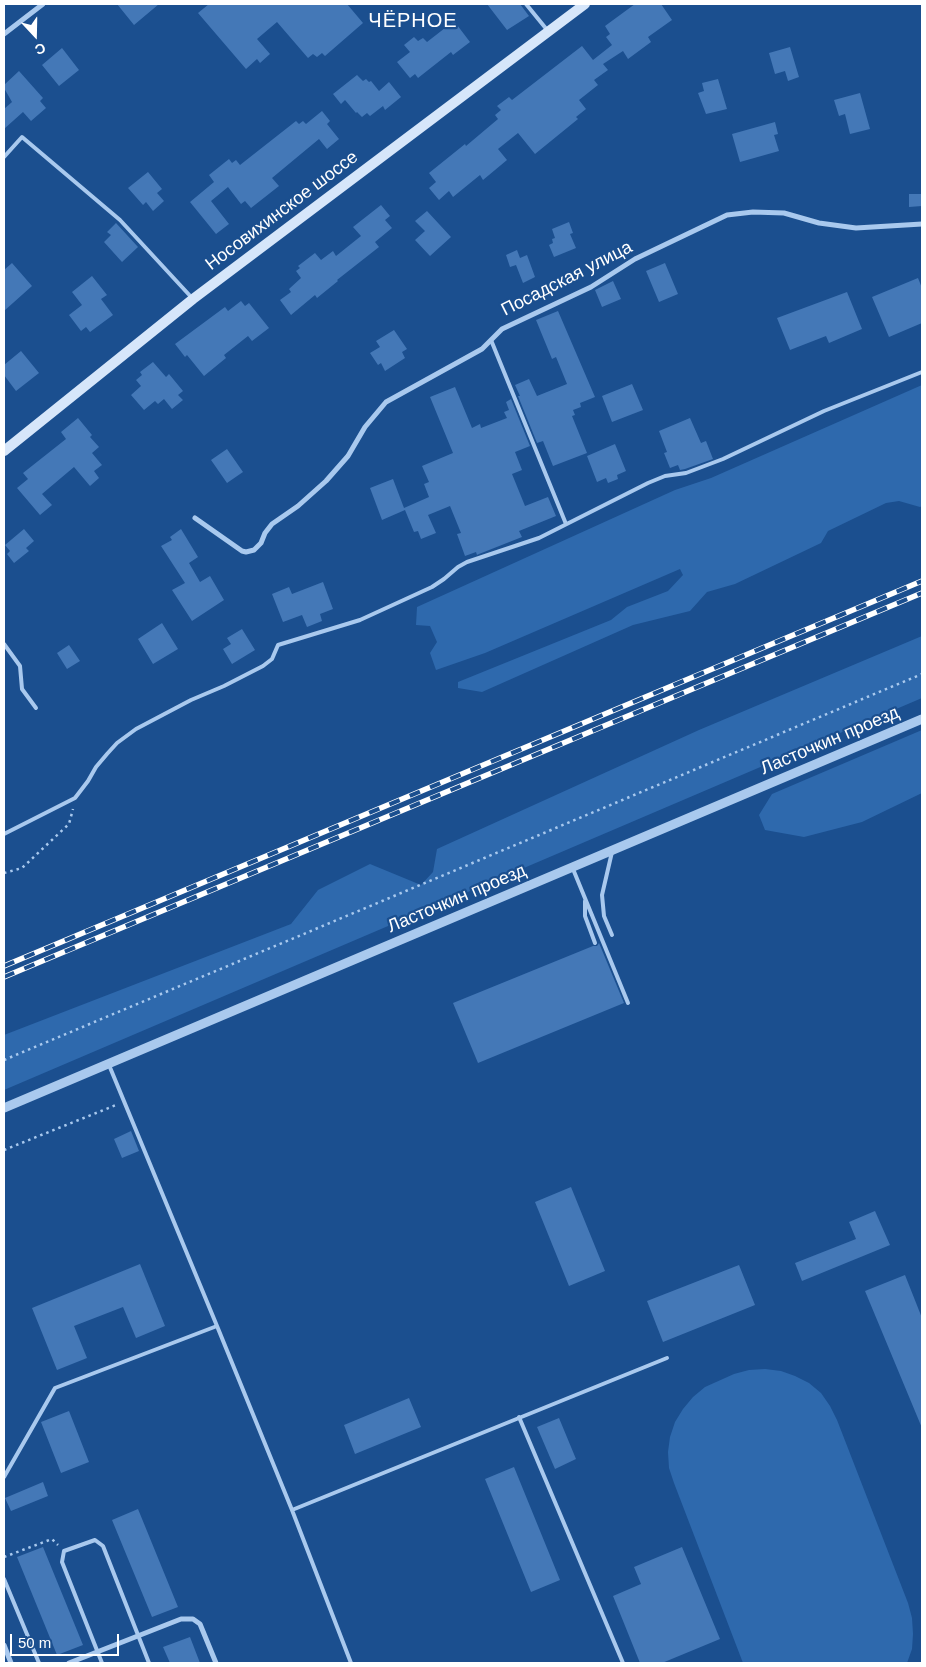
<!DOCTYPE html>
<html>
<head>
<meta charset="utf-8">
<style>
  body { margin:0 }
  #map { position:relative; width:926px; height:1667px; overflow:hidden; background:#1b4f8f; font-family:Arial,sans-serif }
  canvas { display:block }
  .frame { position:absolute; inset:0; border:5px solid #fff; pointer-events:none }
  .north { position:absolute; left:10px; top:10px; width:50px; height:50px; -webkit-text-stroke:4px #1b4f8f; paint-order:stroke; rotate:159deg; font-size:14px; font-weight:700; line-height:20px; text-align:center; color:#fff }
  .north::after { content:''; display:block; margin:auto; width:18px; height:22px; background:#fff; clip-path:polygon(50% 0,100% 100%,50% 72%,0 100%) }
  .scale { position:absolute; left:10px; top:1634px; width:109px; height:22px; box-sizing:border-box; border:2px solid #fff; border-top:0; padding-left:6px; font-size:15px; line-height:18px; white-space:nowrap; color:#fff; -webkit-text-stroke:4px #1b4f8f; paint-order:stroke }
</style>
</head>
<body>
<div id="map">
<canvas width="926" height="1667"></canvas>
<div class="frame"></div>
<div class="north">С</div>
<div class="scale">50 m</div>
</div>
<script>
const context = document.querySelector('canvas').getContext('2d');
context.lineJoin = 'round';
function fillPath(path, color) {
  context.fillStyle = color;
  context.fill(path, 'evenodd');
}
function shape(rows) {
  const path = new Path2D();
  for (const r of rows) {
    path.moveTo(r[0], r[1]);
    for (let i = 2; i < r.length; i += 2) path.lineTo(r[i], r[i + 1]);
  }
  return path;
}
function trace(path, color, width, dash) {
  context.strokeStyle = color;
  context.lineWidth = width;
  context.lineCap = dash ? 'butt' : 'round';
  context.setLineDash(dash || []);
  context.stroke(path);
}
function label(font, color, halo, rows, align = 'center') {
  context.font = font + ' Arial,sans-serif';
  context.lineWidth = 4.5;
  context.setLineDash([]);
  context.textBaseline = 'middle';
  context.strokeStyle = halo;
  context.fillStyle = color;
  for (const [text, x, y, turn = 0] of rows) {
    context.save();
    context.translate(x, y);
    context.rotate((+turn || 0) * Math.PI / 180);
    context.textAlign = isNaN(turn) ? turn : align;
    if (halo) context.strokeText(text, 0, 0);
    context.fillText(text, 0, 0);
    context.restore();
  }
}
fillPath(shape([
  [922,385,922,506,920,507,899,501,886,503,828,531,821,543,735,584,707,592,690,611,633,625,482,692,458,688,458,682,611,620,627,607,668,591,683,575,680,569,485,653,436,670,430,653,437,642,430,626,416,625,417,607,675,490,711,478],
  [922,636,922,698,4,1090,4,1035,291,924,318,890,370,864,421,885,433,872,437,849,699,730],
  [922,730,922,793,862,822,804,837,765,830,759,815,772,794],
  [765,1369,781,1371,795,1376,809,1383,821,1393,830,1406,837,1420,908,1603,912,1618,913,1634,912,1649,907,1663,743,1663,674,1483,669,1468,668,1452,670,1437,675,1422,683,1409,693,1397,705,1387,734,1374,749,1370]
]), '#2e69ad');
fillPath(shape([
  [117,4,159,4,134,25],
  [209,4,347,4,363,23,325,56,322,53,317,57,313,54,308,58,277,22,257,39,270,54,260,63,257,59,246,69,198,13],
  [487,4,520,4,529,16,507,30],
  [635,4,661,4,672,20,648,37,651,42,628,59,623,51,603,64,608,70,594,80,598,85,579,100,586,109,576,117,578,119,535,154,518,133,498,149,507,160,483,180,480,175,453,197,449,191,439,200,429,188,436,182,429,173,465,144,466,146,498,119,495,115,501,110,497,106,509,97,512,100,582,46,593,60,612,45,606,37,610,34,605,26],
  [454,21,470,42,453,55,451,52,418,78,415,74,410,78,397,62,410,52,404,45,414,37,418,41,423,38,427,42],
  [790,47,799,77,788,81,785,71,775,74,769,53],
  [62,48,79,70,59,86,42,65],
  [19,71,43,98,40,101,46,108,31,121,23,112,4,129,4,109,12,102,4,88,4,85],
  [357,75,363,81,366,79,369,82,371,81,379,91,389,82,401,97,385,110,383,106,370,116,367,113,362,117,357,112,356,113,345,100,341,104,333,94],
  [718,79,727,109,706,114,698,93,704,91,702,83],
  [860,93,870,129,850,134,845,114,839,116,834,100],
  [322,111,330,121,327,124,339,139,327,149,319,139,272,178,279,186,251,208,245,201,241,204,228,187,211,201,229,224,216,234,190,202,214,182,209,175,229,159,232,163,236,160,240,165,296,121,299,124,303,121,306,124],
  [775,122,778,134,774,135,779,151,740,162,732,134],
  [148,172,162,189,157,193,164,201,153,211,146,202,143,205,128,188],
  [909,194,922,194,922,206,909,207],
  [381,205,390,216,385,220,392,228,375,242,379,247,337,280,338,281,317,298,315,295,291,315,280,300,291,292,289,289,301,278,296,271,300,268,298,266,315,253,321,260,333,251,336,256,361,236,353,227],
  [427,211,451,237,430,256,415,240,425,231,415,221],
  [569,222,573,233,570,234,576,248,554,257,549,245,553,243,552,239,555,238,552,229],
  [116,223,138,247,122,262,104,242,111,235,107,232],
  [517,250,520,258,527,255,535,277,523,283,516,265,510,267,506,255],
  [12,263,32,286,4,311,4,270],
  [665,263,678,294,659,302,646,271],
  [92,276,107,295,101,299,113,315,90,332,86,327,81,331,69,315,82,305,72,292],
  [918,278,922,288,922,323,889,337,872,297],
  [613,281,621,299,602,307,595,290],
  [847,292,862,329,829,343,826,336,790,350,777,318],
  [241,301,245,306,249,303,269,328,252,341,248,336,224,355,226,358,204,376,187,355,185,357,175,344,225,307,228,311],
  [558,311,595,397,580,403,581,407,573,410,575,415,572,416,587,453,553,466,543,441,537,443,518,396,520,396,515,385,529,379,537,396,567,384,556,357,552,359,536,320],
  [394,330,407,349,402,352,405,358,385,371,381,363,378,365,370,353,380,347,376,341],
  [21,351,39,373,16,391,4,375,4,365],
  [153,362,166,377,169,374,183,391,178,395,183,400,172,409,164,399,158,404,155,401,144,410,131,395,141,386,136,380,142,375,140,372],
  [632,384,643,410,612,422,602,396],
  [455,387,472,428,480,424,481,428,507,418,504,412,509,410,506,402,511,399,530,446,515,452,522,470,512,474,525,506,548,497,556,516,519,531,522,537,479,554,477,555,476,552,465,556,457,534,461,533,450,506,428,515,436,533,421,539,418,531,414,532,405,510,382,520,370,488,393,479,404,508,429,497,424,484,429,482,422,466,453,453,430,397],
  [78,418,92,435,90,437,99,447,92,453,102,465,94,471,99,478,90,486,74,467,42,494,52,505,40,515,17,488,28,479,23,473,66,439,61,432],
  [690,418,701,443,706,441,713,459,685,469,680,470,678,465,670,468,664,453,667,452,659,431],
  [615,444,626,471,617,475,618,479,608,483,606,478,597,482,587,456],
  [227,449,243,472,227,483,211,460],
  [24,529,34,541,26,548,29,551,14,563,7,554,10,551,5,545],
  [181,529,198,557,189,563,200,582,210,576,224,600,192,621,172,590,185,583,161,546,172,540,170,537],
  [323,582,333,609,320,614,322,621,307,627,302,615,283,622,272,594,289,587,292,594],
  [162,623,178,649,153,664,138,639],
  [242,629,255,650,232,664,223,649,231,644,227,638],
  [69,645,80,661,67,669,57,653],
  [599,943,624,1003,478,1063,453,1003,593,946,597,946],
  [131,1131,139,1151,122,1158,114,1139],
  [571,1187,605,1271,569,1286,535,1202],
  [875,1211,890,1245,802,1281,795,1263,856,1239,849,1222],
  [140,1264,165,1326,136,1338,123,1307,74,1326,87,1358,57,1370,32,1308],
  [739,1265,755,1305,663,1342,647,1301],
  [905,1275,922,1318,922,1428,865,1291],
  [409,1398,421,1427,355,1454,344,1425],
  [69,1411,89,1462,61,1473,41,1422],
  [559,1418,576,1459,555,1469,537,1427],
  [514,1467,560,1580,531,1592,485,1479],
  [43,1482,48,1496,11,1511,5,1498],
  [138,1509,178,1607,152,1617,112,1520],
  [43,1547,83,1645,57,1655,17,1557],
  [682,1547,720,1639,662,1663,640,1663,613,1596,641,1584,634,1567],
  [190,1637,200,1663,170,1663,163,1647]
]), '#4478b7');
trace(shape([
  [4,873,22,868,69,824,73,809],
  [4,1060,922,674],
  [4,1150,116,1105],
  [4,1557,52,1539,58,1545]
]), '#a9c9ee', 2.5, [2.5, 4]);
trace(shape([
  [526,4,548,31],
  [4,157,22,137,120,220,193,299],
  [491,340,566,524],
  [4,644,20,666,22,689,36,708],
  [4,834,75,798,88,781,96,767,107,754,117,743,136,729,191,700,224,686,263,666,272,659,278,645,360,620,432,587,444,579,458,567,467,562,539,538,648,483,665,476,686,473,723,459,824,411,922,372],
  [573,869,628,1003],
  [585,901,585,916,595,943],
  [612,935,604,916,602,895,612,852],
  [109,1065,217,1326],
  [519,1417,623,1663],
  [4,1477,55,1388,217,1326,292,1510,351,1663],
  [292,1510,667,1358],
  [4,1579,39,1663],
  [102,1663,62,1562,64,1551,95,1540,103,1546,149,1663]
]), '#a9c9ee', 4);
trace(shape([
  [4,34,43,4],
  [195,518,242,551,246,552,254,550,261,543,265,533,272,524,298,506,326,481,348,456,365,427,386,402,482,349,502,329,591,287,635,259,727,215,753,212,784,213,819,223,856,228,922,224],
  [4,1645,11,1663],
  [69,1663,181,1619,193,1619,200,1624,216,1663]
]), '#a9c9ee', 5);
trace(shape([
  [4,1108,922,719]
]), '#a9c9ee', 9);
trace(shape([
  [4,451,193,299,585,4]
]), '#d6e6fa', 10);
const rail = shape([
  [4,966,922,581],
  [4,977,922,593]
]);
trace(rail, '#fff', 5.5);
trace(rail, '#1b4f8f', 4, [11]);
label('18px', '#fff', '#1b4f8f', [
  ["Носовихинское шоссе",282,211,-37],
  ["Посадская улица",567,279,-27],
  ["Ласточкин проезд",830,741,-23],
  ["Ласточкин проезд",457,899,-23]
]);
context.letterSpacing = '1px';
label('20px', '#fff', '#1b4f8f', [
  ["ЧЁРНОЕ",413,21]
]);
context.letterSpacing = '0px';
</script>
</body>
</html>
